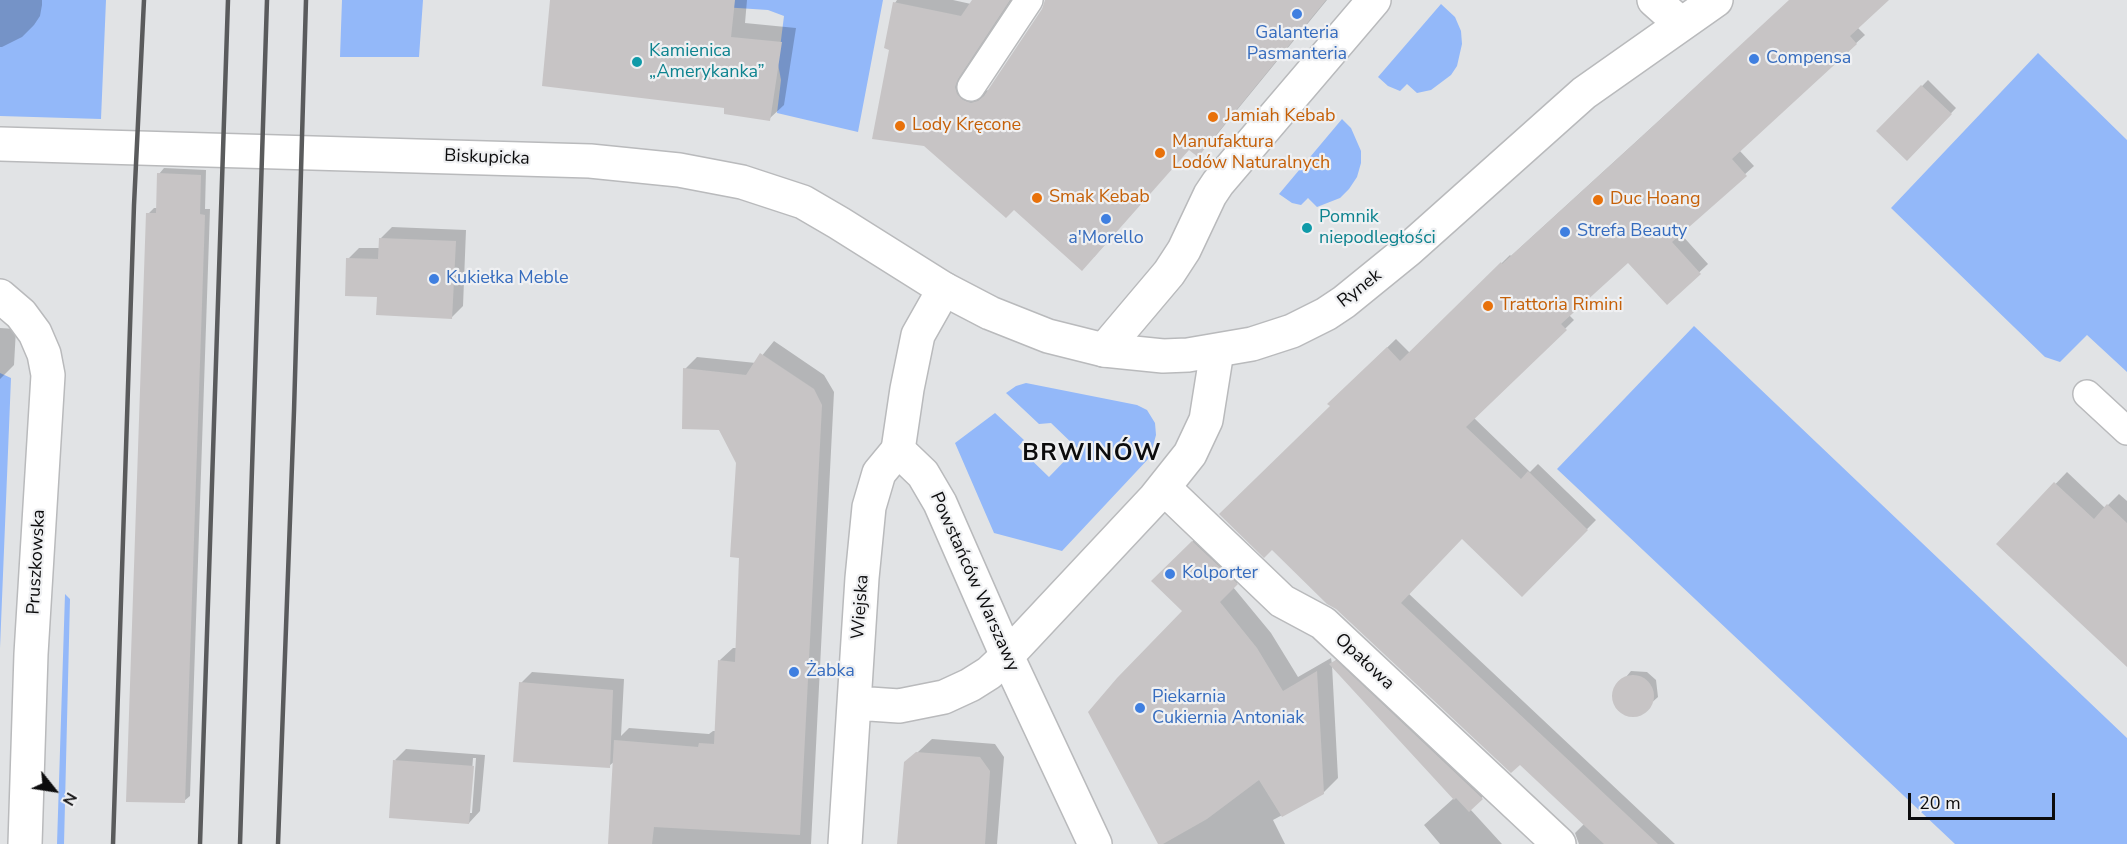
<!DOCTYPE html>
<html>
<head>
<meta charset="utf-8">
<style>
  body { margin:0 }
  #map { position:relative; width:2127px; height:844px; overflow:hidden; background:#e1e3e5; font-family:"Nunito Sans",sans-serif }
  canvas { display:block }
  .north { position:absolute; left:24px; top:760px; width:60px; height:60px; -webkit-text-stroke:4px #eff0f2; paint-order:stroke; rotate:120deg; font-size:16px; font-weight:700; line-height:24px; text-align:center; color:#0c0c0d }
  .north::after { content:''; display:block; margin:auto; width:21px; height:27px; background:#0c0c0d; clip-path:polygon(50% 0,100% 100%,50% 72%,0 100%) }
  .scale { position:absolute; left:1908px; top:793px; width:147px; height:27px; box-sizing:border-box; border:3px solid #0c0c0d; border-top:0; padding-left:8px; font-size:18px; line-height:21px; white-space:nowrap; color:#0c0c0d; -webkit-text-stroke:4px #eff0f2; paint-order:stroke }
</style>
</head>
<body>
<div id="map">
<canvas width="2127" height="844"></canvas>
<div class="north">N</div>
<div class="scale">20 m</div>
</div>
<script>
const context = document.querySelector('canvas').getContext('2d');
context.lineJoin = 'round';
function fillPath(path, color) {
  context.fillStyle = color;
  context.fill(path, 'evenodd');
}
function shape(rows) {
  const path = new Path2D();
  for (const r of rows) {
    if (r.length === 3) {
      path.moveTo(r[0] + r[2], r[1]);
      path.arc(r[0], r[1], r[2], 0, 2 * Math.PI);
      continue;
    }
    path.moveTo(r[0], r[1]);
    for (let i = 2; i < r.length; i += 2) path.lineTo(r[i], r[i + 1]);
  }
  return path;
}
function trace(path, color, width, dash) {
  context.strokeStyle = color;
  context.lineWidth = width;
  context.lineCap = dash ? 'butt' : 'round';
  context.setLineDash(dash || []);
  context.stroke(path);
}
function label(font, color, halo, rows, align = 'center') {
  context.font = font + ' "Nunito Sans",sans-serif';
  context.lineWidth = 4.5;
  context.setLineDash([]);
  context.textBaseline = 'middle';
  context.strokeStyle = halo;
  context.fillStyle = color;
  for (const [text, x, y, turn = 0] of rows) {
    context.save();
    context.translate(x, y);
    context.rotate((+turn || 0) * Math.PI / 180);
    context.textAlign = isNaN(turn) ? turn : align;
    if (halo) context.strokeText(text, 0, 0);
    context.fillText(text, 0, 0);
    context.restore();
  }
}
fillPath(shape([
  [0,0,106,0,101,119,0,116],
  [342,0,423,0,419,57,340,57],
  [723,0,883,0,858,132,777,113,781,80,778,64,784,16,768,10,722,7],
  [1441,4,1455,17,1461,31,1462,44,1457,66,1451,75,1431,90,1417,93,1407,84,1400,91,1388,86,1378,77],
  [2038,53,2127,140,2127,372,2087,335,2060,362,2045,357,1891,208],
  [1342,119,1351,128,1361,151,1361,163,1357,177,1349,189,1340,198,1317,207,1308,198,1301,205,1292,203,1279,194],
  [1694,326,2127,738,2127,844,1955,844,1557,469],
  [0,373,11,378,0,648],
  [1026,383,1137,405,1147,410,1155,423,1156,435,1150,457,1062,551,994,533,955,443,995,413,1024,440,1018,447,1049,477,1077,448,1051,423,1039,424,1006,393,1016,386],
  [65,594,70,599,64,844,57,844]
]), '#93b8f9');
fillPath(shape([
  [0,0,42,0,42,5,40,16,34,25,22,37,2,47,0,47],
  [552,0,747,0,745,23,796,28,784,105,769,119,726,107],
  [897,0,953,0,971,4,974,0,1013,0,969,65,967,74,983,91,990,90,1043,9,1046,0,1327,0,1210,143,1198,155,1189,148,1094,257,891,49,895,3],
  [1791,0,1887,0,1857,27,1865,35,1739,150,1754,166,1680,233,1708,264,1667,303,1628,261,1569,315,1574,320,1474,418,1530,472,1538,464,1596,520,1522,595,1462,537,1408,593,1675,844,1579,844,1575,833,1584,824,1520,763,1337,608,1332,406,1338,395,1396,339,1410,353,1510,255,1511,256],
  [1928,80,1956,108,1907,159,1878,131],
  [164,168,206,170,205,209,210,209,190,796,184,801,148,214,154,208,158,208,159,174],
  [392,227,466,230,463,306,452,317,379,295,348,259,359,248,380,248,381,238],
  [0,328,16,329,14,365,0,379],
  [774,341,824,375,834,392,811,844,638,844,615,761,609,766,521,683,532,672,624,679,621,736,629,728,709,734,713,731,716,731,720,660,733,648,737,648,741,556,738,463,685,369,697,357,756,363],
  [2067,472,2105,508,2119,494,2127,501,2127,665,1998,544],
  [1207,527,1251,569,1233,587,1271,633,1298,677,1331,658,1332,664,1347,649,1498,782,1470,809,1502,844,1440,844,1424,825,1454,798,1332,665,1338,778,1323,793,1273,820,1285,844,1160,844,1184,611,1153,581],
  [1631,671,1647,672,1656,680,1658,697,1638,715,1619,710,1615,702,1615,690],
  [932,739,995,744,1004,757,997,844,899,844,906,763],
  [406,749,485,755,480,811,469,823,395,760],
  [473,758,476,758,472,813,469,813]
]), '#0003');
fillPath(shape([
  [550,0,735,0,731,37,782,42,770,121,724,114,724,108,542,86],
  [972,0,1010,0,958,79,955,87,957,94,963,100,971,103,978,101,984,96,1042,9,1045,0,1326,0,1198,157,1189,150,1082,271,1014,210,1006,218,924,146,872,139,889,50,884,48,893,2,961,16],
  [1789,0,1889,0,1850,36,1857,44,1732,159,1747,176,1672,242,1701,274,1667,305,1628,263,1561,324,1567,330,1466,427,1521,479,1528,471,1588,530,1522,597,1462,539,1401,603,1658,844,1604,844,1520,765,1511,773,1336,609,1327,604,1272,550,1264,558,1219,514,1330,406,1327,404,1387,347,1400,361,1501,262,1502,264,1639,139],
  [1921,85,1952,114,1907,161,1876,131],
  [157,173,201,175,200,214,205,215,185,803,126,802,146,213,156,213],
  [379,238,456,241,452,319,376,315,377,297,345,296,346,258,378,259],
  [760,353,814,389,822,405,800,835,654,827,652,844,608,844,614,740,698,747,699,743,714,744,718,660,735,662,739,558,730,557,736,463,719,430,682,429,683,368,746,375],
  [2054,482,2094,519,2107,504,2127,523,2127,667,1996,544],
  [1192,541,1238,584,1220,602,1257,648,1283,691,1317,671,1324,794,1282,817,1259,780,1207,819,1163,844,1158,844,1088,712,1117,678,1182,611,1151,581],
  [1336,660,1483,799,1469,812,1456,798,1454,800,1329,664],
  [1633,696,21],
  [519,682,613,690,610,768,513,762],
  [916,752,980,757,990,771,985,844,897,844,904,762],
  [393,760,474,766,469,824,389,818]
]), '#c7c4c5');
const service = shape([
  [971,87,1029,0],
  [2087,394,2127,431]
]);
const minor = shape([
  [1654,0,1681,24],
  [0,296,21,314,35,333,44,354,48,375,31,654,25,844],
  [1104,350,1169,273,1184,250,1210,195,1218,183,1374,0],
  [1164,488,1282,601,1323,623,1559,844],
  [855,703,899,706,944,697,970,685,989,673,1007,656],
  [845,844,862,578,869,507,879,473,898,450]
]);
const tertiary = shape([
  [944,289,918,335,907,389,898,450,923,474,940,503,1007,656,1095,844],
  [1007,656,1155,498,1190,454,1206,420,1217,351]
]);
const secondary = shape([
  [0,144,590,161,679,170,742,182,803,202,839,223,944,289,990,313,1048,336,1104,350,1163,356,1188,355,1252,344,1292,331,1326,314,1344,302,1408,250,1584,93,1716,0]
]);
trace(service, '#b9babc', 30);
trace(minor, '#b9babc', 36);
trace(tertiary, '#b9babc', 36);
trace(secondary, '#b9babc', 36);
trace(service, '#fff', 27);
trace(minor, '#fff', 33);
trace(tertiary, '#fff', 33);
trace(secondary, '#fff', 33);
trace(shape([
  [113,844,134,205,144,0],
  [200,844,228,0],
  [240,844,267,0],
  [278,844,294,411,306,0]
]), '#5a5b5c', 4.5);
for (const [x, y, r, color] of [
  [1297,14,6,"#3f7fe0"],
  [1754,59,6,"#3f7fe0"],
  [637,62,6,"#0f9aa8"],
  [1213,117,6,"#e8710a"],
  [900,126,6,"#e8710a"],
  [1160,153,6,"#e8710a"],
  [1037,198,6,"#e8710a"],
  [1598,200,6,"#e8710a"],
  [1106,219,6,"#3f7fe0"],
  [1307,228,6,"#0f9aa8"],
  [1565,232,6,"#3f7fe0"],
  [434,279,6,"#3f7fe0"],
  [1488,306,6,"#e8710a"],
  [1170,574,6,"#3f7fe0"],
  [794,672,6,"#3f7fe0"],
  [1140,708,6,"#3f7fe0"]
]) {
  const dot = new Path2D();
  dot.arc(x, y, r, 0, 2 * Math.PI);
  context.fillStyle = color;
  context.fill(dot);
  trace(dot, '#eff0f2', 2);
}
label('18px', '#366cbe', '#eff0f2', [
  ["Galanteria",1297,34,"center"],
  ["Pasmanteria",1297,55,"center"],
  ["Compensa",1766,59],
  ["Strefa Beauty",1577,232],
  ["a'Morello",1106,239,"center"],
  ["Kukiełka Meble",446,279],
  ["Kolporter",1182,574],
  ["Żabka",806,672],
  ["Piekarnia",1152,698],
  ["Cukiernia Antoniak",1152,719]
], 'left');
label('18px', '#0d838f', '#eff0f2', [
  ["Kamienica",649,52],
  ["„Amerykanka”",649,73],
  ["Pomnik",1319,218],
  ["niepodległości",1319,239]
], 'left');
label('18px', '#c56008', '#eff0f2', [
  ["Jamiah Kebab",1225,117],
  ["Lody Kręcone",912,126],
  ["Manufaktura",1172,143],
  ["Lodów Naturalnych",1172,164],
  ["Smak Kebab",1049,198],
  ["Duc Hoang",1610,200],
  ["Trattoria Rimini",1500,306]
], 'left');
label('18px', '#0c0c0d', '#eff0f2', [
  ["Biskupicka",487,158,2],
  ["Rynek",1360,289,-38],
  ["Pruszkowska",37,562,-87],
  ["Powstańców Warszawy",974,582,66],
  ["Wiejska",861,607,-86],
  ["Opałowa",1364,662,43]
]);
context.letterSpacing = '1.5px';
label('bold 24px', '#0c0c0d', '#eff0f2', [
  ["BRWINÓW",1092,454]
]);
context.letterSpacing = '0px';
</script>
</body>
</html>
